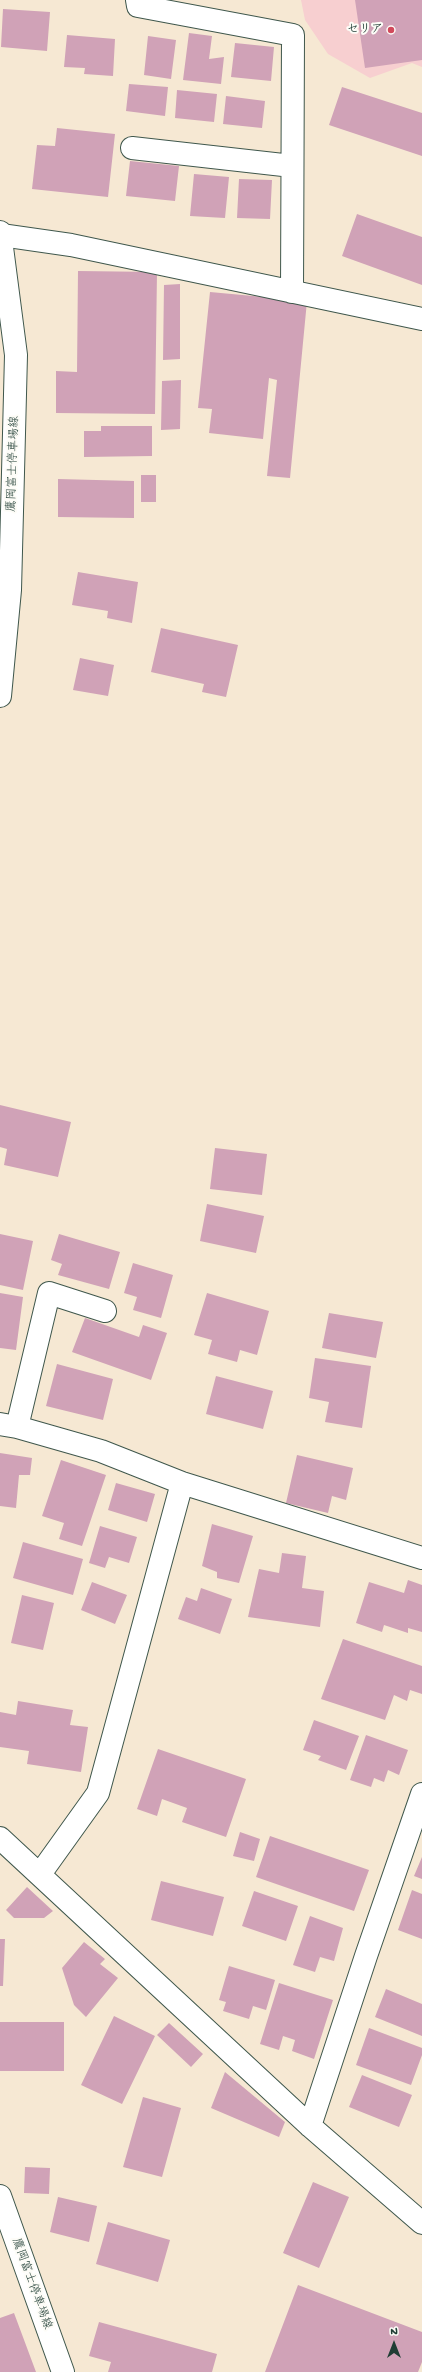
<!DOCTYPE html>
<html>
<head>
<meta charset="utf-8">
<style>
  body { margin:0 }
  #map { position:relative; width:422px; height:2372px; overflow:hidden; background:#f6e8d3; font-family:"Gochi Hand",sans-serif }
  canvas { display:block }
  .north { position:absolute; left:374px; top:2324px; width:40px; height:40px; -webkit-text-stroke:3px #fdfcf7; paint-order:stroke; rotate:0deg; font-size:11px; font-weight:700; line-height:16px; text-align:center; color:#1f3d34 }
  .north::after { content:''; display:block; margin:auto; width:14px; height:18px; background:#1f3d34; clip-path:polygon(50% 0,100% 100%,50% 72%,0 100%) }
</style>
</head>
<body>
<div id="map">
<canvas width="422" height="2372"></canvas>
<div class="north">N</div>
</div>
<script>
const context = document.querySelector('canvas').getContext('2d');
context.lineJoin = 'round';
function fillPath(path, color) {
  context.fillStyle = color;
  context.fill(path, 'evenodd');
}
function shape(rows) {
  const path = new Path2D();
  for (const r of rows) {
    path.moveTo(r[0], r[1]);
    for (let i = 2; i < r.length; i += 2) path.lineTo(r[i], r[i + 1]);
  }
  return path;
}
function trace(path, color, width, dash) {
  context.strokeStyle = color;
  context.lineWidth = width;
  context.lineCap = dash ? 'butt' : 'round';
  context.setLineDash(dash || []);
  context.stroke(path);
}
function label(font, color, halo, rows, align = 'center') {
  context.font = font + ' "Gochi Hand","Klee One",sans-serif';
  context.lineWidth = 4;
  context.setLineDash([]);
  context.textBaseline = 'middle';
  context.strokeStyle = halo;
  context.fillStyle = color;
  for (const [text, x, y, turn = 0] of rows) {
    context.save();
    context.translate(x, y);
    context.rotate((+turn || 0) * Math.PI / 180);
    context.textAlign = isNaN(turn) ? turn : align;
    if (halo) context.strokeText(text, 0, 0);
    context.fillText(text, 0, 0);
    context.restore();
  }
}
fillPath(shape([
  [301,0,422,0,422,67,412,63,370,78,328,54,305,20]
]), '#f7cfd0');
fillPath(shape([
  [355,0,422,0,422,60,365,68],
  [3,9,50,12,47,51,1,47],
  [189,33,212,36,209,59,224,57,221,84,183,80],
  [67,35,115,39,113,76,84,74,85,68,64,67],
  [148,36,176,40,171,79,144,75],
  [235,43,274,47,271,81,231,77],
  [129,84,168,87,165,116,126,111],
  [342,87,422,113,422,156,329,125],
  [177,90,217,94,214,122,175,118],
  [226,96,265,101,262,128,223,124],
  [57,128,115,134,108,197,32,189,37,145,55,146],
  [130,161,179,166,175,201,126,196],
  [194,174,229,177,225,218,190,216],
  [239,179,272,180,270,219,237,218],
  [357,214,422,237,422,285,342,256],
  [78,271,157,272,155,414,56,413,56,371,77,372],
  [180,284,180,359,163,360,164,285],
  [210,292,307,301,290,478,267,476,277,380,269,378,263,439,209,433,212,409,198,408],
  [181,380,180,429,161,430,162,381],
  [101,426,152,426,152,456,84,457,84,431,101,431],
  [141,475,156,475,156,502,141,502],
  [58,479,134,481,134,518,58,517],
  [78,572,138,582,132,623,107,618,108,611,72,605],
  [161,628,238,645,226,697,202,692,204,684,151,672],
  [80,658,114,665,108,696,73,690],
  [0,1105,71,1122,58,1177,4,1165,7,1149,0,1147],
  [215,1148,267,1154,262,1195,210,1189],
  [207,1204,264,1216,256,1253,200,1241],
  [0,1234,33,1241,23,1290,0,1285],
  [59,1234,120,1252,109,1289,58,1275,62,1264,51,1260],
  [133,1263,173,1275,161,1318,133,1310,137,1297,124,1293],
  [0,1293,23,1297,16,1350,0,1348],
  [207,1293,269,1311,257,1355,240,1350,237,1362,208,1354,212,1340,194,1335],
  [329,1313,383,1322,376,1358,322,1348],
  [85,1318,139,1337,143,1325,167,1333,151,1380,72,1352],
  [315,1358,371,1366,362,1428,325,1422,329,1402,309,1398],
  [57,1364,113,1379,103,1420,46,1406],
  [216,1376,273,1391,263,1429,206,1414],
  [0,1453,32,1458,30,1475,19,1475,16,1508,0,1506],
  [297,1455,353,1468,346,1500,332,1496,328,1513,286,1503],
  [61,1460,106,1475,82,1546,59,1539,64,1523,42,1516],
  [116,1483,155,1494,147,1522,108,1510],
  [212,1524,253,1536,239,1583,217,1578,217,1572,202,1566],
  [100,1526,137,1537,129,1563,109,1557,105,1568,89,1563],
  [23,1542,83,1559,73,1595,13,1578],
  [282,1553,306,1556,302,1588,324,1591,320,1627,248,1617,259,1569,279,1573],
  [408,1580,422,1585,422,1632,408,1628,408,1633,384,1625,382,1632,356,1623,369,1582,404,1593],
  [92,1582,127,1595,115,1624,81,1610],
  [201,1588,232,1599,220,1634,178,1619,186,1597,197,1601],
  [22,1595,54,1603,43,1650,11,1643],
  [343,1639,422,1666,422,1694,410,1690,407,1701,394,1695,385,1720,321,1699],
  [18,1701,73,1710,70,1725,88,1727,81,1772,27,1764,29,1751,0,1747,0,1712,16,1715],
  [314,1720,359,1736,346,1770,318,1760,321,1756,303,1750],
  [366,1735,408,1750,399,1775,388,1770,384,1782,374,1778,371,1787,350,1780],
  [158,1749,246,1779,226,1837,182,1822,187,1808,162,1799,157,1816,137,1809],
  [240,1832,260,1839,254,1861,233,1856],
  [270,1836,369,1870,354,1911,256,1877],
  [422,1857,422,1879,414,1876],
  [161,1881,224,1897,213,1936,151,1920],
  [27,1887,53,1911,44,1918,14,1918,6,1910],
  [412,1890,422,1894,422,1939,398,1930],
  [254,1891,298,1906,286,1941,242,1926],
  [310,1916,343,1928,334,1961,320,1957,315,1972,293,1965],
  [0,1939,5,1939,3,1986,0,1986],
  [84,1942,105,1959,100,1964,118,1978,86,2017,74,2005,62,1968],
  [229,1966,275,1980,266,2010,253,2006,249,2019,223,2011,226,2002,219,2000],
  [279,1983,333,2000,314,2059,292,2051,295,2040,283,2036,279,2050,260,2044],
  [386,1989,422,2004,422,2036,375,2017],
  [114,2016,155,2036,122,2104,81,2085],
  [0,2022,64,2022,64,2071,0,2071],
  [169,2023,203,2054,191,2067,157,2035],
  [369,2028,422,2048,422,2055,411,2085,356,2065],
  [225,2072,285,2122,279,2137,211,2108],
  [362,2075,412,2095,399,2127,349,2107],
  [143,2097,181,2108,162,2177,123,2167],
  [25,2167,50,2168,49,2194,24,2193],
  [313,2182,349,2197,319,2268,283,2253],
  [58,2197,97,2206,89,2242,50,2232],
  [108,2222,170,2240,158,2282,96,2264],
  [298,2285,422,2332,422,2362,418,2372,265,2372],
  [14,2313,36,2372,0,2372,0,2318],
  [99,2322,217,2354,212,2372,108,2372,111,2362,89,2356]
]), '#d0a2b7');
const minor = shape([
  [137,0,138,6,293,35,292,292],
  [132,148,292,166],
  [1,235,71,245,422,319],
  [0,1424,17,1427,101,1451,182,1483,422,1558],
  [17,1427,49,1293,105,1311],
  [0,1838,310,2126,422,2223],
  [40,1874,98,1793,182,1483],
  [310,2126,366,1956,422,1794]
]);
const secondary = shape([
  [0,232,16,355,10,590,0,696],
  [0,2196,63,2372]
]);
trace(minor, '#3f574c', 24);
trace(secondary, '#3f574c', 24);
trace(minor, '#fff', 22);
trace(secondary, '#fff', 22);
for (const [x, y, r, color] of [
  [391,30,4,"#d1495b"]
]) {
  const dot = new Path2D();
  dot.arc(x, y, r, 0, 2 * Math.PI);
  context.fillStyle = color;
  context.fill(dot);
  trace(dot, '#fdfcf7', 1.5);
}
label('bold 12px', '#1f3d34', '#fdfcf7', [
  ["セリア",383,30]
], 'right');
label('12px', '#1f3d34', '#fdfcf7', [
  ["鷹岡富士停車場線",14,464,-88],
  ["鷹岡富士停車場線",31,2284,70]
]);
</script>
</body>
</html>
